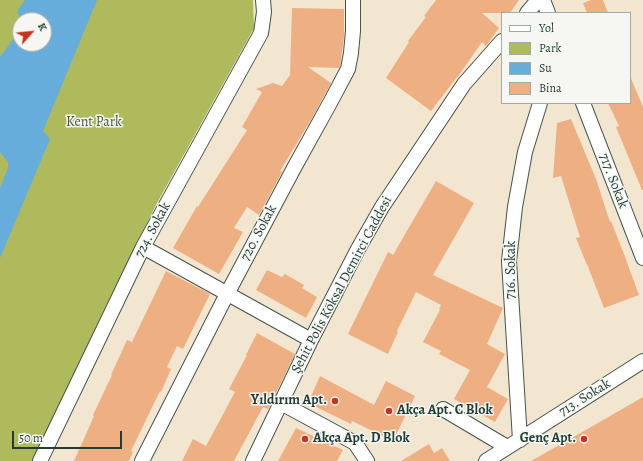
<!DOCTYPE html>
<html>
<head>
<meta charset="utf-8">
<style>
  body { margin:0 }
  #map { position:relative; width:643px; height:461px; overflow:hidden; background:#f2e6d0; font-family:Alegreya,serif }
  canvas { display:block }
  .legend { position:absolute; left:501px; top:12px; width:130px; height:92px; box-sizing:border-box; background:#f6f6f2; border:1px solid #a0aca6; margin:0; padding:5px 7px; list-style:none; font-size:12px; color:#1f3d34 }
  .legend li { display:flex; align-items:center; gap:8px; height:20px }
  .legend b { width:20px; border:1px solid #a0aca6 }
  .north { position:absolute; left:12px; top:12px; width:40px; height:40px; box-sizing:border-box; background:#f6f6f2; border:1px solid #a0aca6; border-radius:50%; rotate:63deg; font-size:11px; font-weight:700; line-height:16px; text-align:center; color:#1f3d34 }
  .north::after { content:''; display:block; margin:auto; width:14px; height:18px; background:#c8321e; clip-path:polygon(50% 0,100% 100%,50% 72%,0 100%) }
  .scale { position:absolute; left:12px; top:431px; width:110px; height:18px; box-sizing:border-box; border:2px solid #1f3d34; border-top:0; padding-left:5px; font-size:12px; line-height:14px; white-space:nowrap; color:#1f3d34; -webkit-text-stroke:3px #f6f6f2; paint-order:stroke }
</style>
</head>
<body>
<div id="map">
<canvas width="643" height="461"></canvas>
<ul class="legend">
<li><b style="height:5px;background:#fff"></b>Yol</li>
<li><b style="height:11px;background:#aeba5c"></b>Park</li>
<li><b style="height:11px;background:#66addc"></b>Su</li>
<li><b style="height:11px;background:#eeaf82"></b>Bina</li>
</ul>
<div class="north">K</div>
<div class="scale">50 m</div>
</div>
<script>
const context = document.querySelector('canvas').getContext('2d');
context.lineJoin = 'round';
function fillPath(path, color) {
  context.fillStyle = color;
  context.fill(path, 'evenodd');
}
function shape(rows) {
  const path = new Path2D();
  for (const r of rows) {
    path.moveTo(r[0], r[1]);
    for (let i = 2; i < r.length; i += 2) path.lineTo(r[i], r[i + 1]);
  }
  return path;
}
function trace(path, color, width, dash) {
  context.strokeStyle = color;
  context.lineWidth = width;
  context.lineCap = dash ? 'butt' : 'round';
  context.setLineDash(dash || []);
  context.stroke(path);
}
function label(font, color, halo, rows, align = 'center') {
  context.font = font + ' Alegreya,serif';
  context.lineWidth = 3;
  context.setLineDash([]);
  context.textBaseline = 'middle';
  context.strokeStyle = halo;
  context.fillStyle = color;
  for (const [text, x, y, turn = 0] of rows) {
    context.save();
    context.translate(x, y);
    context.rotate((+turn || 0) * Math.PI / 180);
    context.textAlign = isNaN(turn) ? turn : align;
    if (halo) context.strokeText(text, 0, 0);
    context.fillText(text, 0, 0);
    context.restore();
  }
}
fillPath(shape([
  [0,0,253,0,254,28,157,203,103,312,33,461,0,461],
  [20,20,44,20,44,44,20,44]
]), '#aeba5c');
fillPath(shape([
  [25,0,97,0,43,131,50,139,0,258,0,188,8,168,8,162,0,152,0,57,20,30,20,44,44,44,44,20,21,20,17,11]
]), '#66addc');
fillPath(shape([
  [436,0,519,0,510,13,482,13,499,28,486,46,482,42,457,78,457,77,431,111,386,78,409,42,408,41,426,17,424,16],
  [591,0,603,0,608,13,587,13,583,3],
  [292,8,344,9,344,37,340,66,339,68,308,67,331,83,312,118,280,171,282,172,259,215,247,207,234,228,243,232,219,274,173,248,197,206,198,207,247,130,242,127,262,92,256,89,273,83,282,86,290,75],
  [630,76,643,107,643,190,642,190,616,127,619,126,608,103,630,103],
  [571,119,596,179,610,222,611,221,624,254,639,295,604,308,587,264,587,265,576,238,580,237,561,176,553,178,557,123],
  [436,181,474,203,433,275,503,308,487,344,505,354,487,387,508,399,495,422,454,399,470,370,439,354,441,351,423,342,440,310,439,309,441,305,416,292,397,331,398,332,388,354,348,334,388,252,393,255],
  [267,270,282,277,285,274,304,285,302,288,317,297,306,318,256,290],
  [166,271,210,294,183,349,177,346,167,367,171,369,161,392,160,391,131,451,133,452,129,461,74,461,94,416,93,415,112,375,111,375,127,340,132,342],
  [257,333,295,354,268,409,263,407,234,461,182,461,193,439,206,446,235,392,229,389,247,355,246,355],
  [320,376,374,405,386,381,415,396,393,441,352,421,351,424,308,403],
  [643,397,643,461,531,461,591,427],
  [296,428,343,450,337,461,278,461],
  [429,444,434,453,442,448,450,461,401,461]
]), '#eeaf82');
const minor = shape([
  [543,0,548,13],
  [527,13,538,0],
  [583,103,643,258],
  [143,247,311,340],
  [281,403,355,443,367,461],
  [443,409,507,447],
  [520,440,509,261,515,207,525,152,540,103],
  [40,461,143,247,261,33,264,12,263,0],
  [142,461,227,294,294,168,331,101,348,69,351,53,353,31,353,0],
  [253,461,311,340,358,249,382,207,464,84,502,41],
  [486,461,643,361]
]);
trace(minor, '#3f564b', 16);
trace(minor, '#fff', 14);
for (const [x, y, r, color] of [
  [335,401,4,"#c8321e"],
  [389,411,4,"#c8321e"],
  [305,439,4,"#c8321e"],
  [584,439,4,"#c8321e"]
]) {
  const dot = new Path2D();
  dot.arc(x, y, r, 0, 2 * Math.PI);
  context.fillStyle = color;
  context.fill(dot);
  trace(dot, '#f6f6f2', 1.5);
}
label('14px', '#435c3e', '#f6f6f2', [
  ["Kent Park",94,123]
]);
label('14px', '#1f3d34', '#f6f6f2', [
  ["717. Sokak",613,181,69],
  ["724. Sokak",153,230,-62],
  ["720. Sokak",259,233,-62],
  ["716. Sokak",512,270,-90],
  ["Şehit Polis Köksal Demirci Caddesi",342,285,-62],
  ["713. Sokak",585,398,-32]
]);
label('bold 14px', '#1f3d34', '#f6f6f2', [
  ["Yıldırım Apt.",327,401],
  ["Akça Apt. C Blok",397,411,"left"],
  ["Akça Apt. D Blok",313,439,"left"],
  ["Genç Apt.",576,439]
], 'right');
</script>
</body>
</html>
